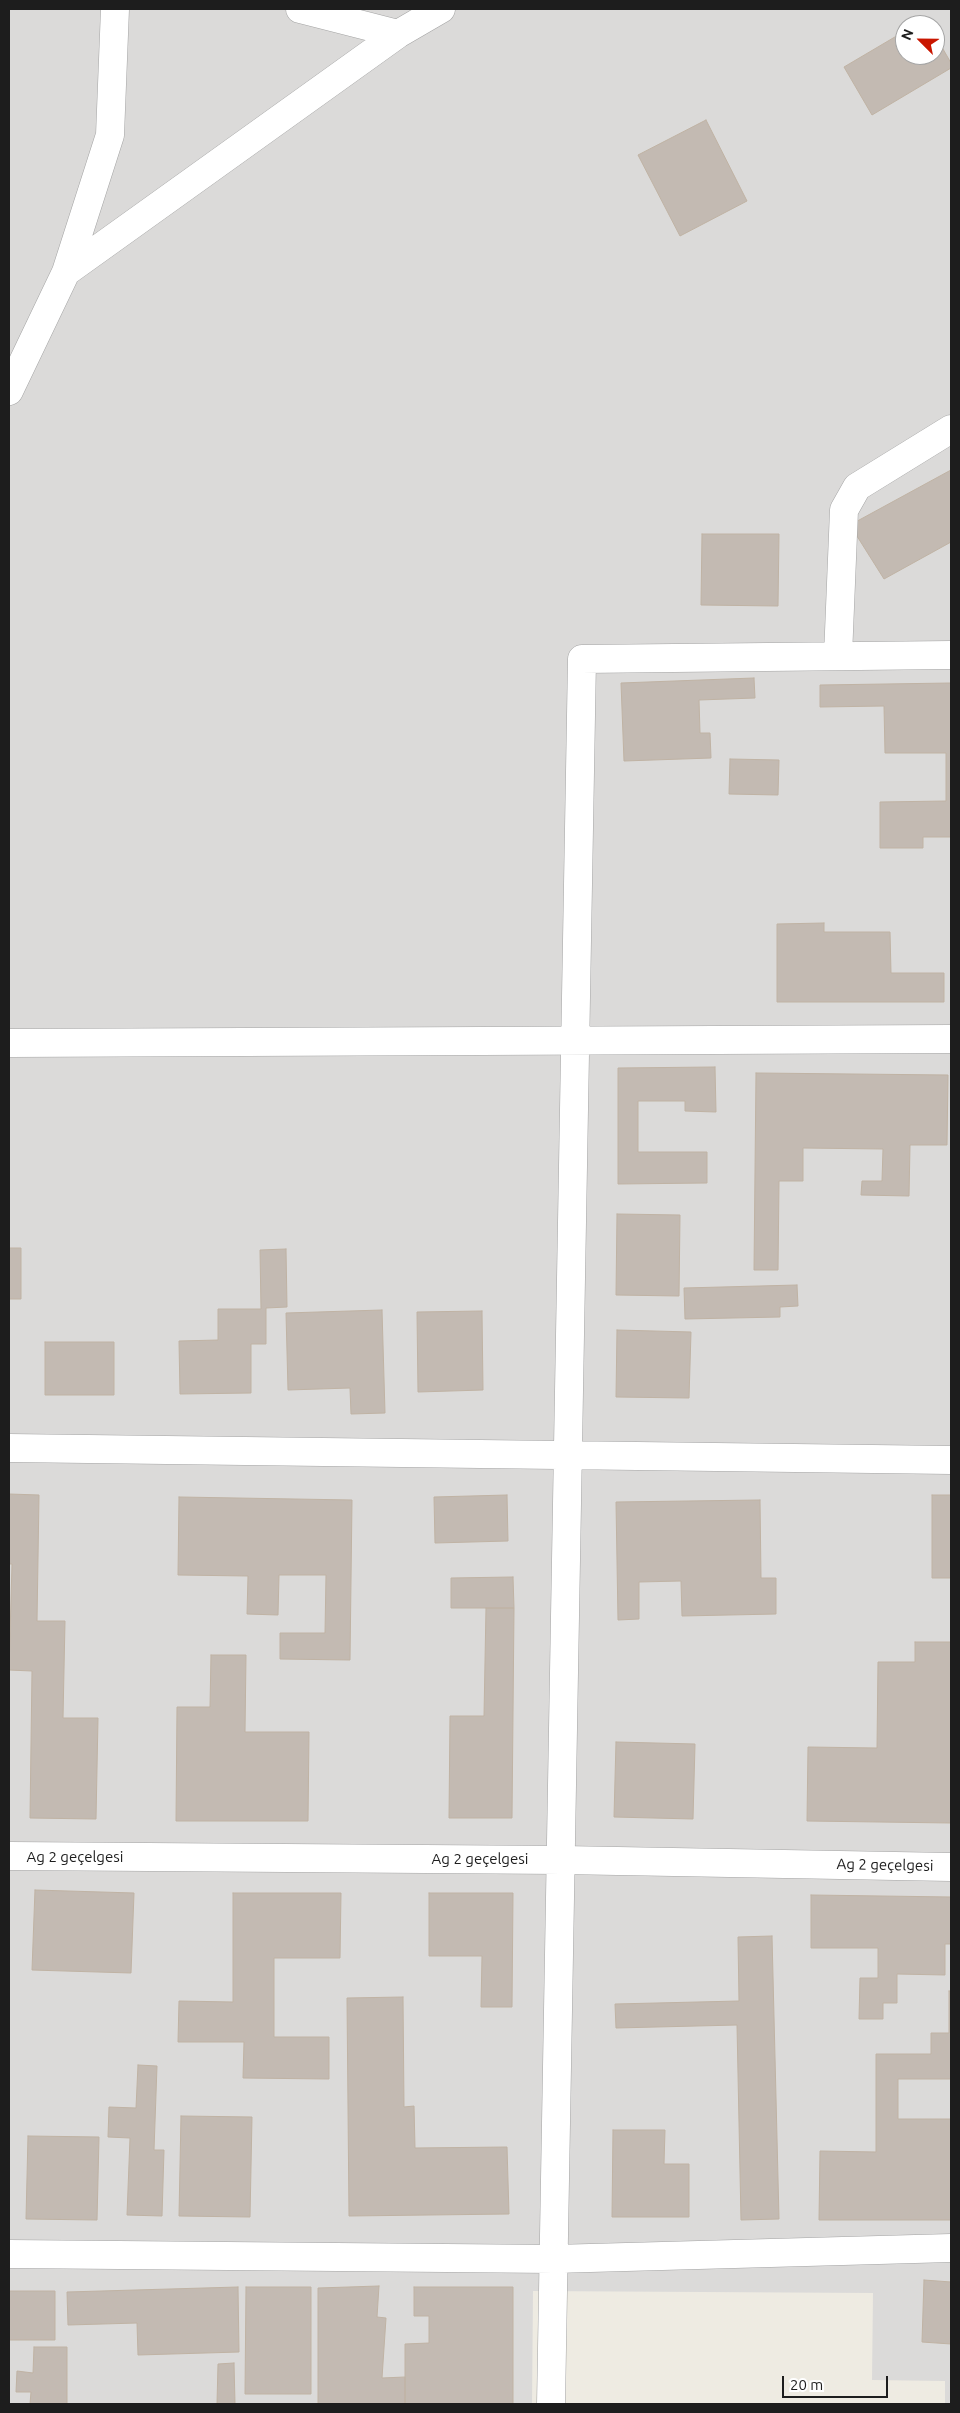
<!DOCTYPE html>
<html>
<head>
<meta charset="utf-8">
<style>
  body { margin:0 }
  #map { position:relative; width:960px; height:2413px; overflow:hidden; background:#eeebe2; font-family:Ubuntu,sans-serif }
  canvas { display:block }
  .frame { position:absolute; inset:0; border:10px solid #1d1d1d; pointer-events:none }
  .north { position:absolute; left:895px; top:15px; width:50px; height:50px; box-sizing:border-box; background:#fff; border:1px solid #a5a5a5; border-radius:50%; rotate:293deg; font-size:14px; font-weight:700; line-height:20px; text-align:center; color:#1d1d1d }
  .north::after { content:''; display:block; margin:auto; width:18px; height:22px; background:#c91600; clip-path:polygon(50% 0,100% 100%,50% 72%,0 100%) }
  .scale { position:absolute; left:782px; top:2376px; width:106px; height:22px; box-sizing:border-box; border:2px solid #1d1d1d; border-top:0; padding-left:6px; font-size:15px; line-height:18px; white-space:nowrap; color:#1d1d1d; -webkit-text-stroke:4px #fff; paint-order:stroke }
</style>
</head>
<body>
<div id="map">
<canvas width="960" height="2413"></canvas>
<div class="frame"></div>
<div class="north">N</div>
<div class="scale">20 m</div>
</div>
<script>
const context = document.querySelector('canvas').getContext('2d');
context.lineJoin = 'round';
function fillPath(path, color) {
  context.fillStyle = color;
  context.fill(path, 'evenodd');
}
function shape(rows) {
  const path = new Path2D();
  for (const r of rows) {
    path.moveTo(r[0], r[1]);
    for (let i = 2; i < r.length; i += 2) path.lineTo(r[i], r[i + 1]);
  }
  return path;
}
function trace(path, color, width, dash) {
  context.strokeStyle = color;
  context.lineWidth = width;
  context.lineCap = dash ? 'butt' : 'round';
  context.setLineDash(dash || []);
  context.stroke(path);
}
function label(font, color, halo, rows, align = 'center') {
  context.font = font + ' Ubuntu,sans-serif';
  context.lineWidth = 4.5;
  context.setLineDash([]);
  context.textBaseline = 'middle';
  context.strokeStyle = halo;
  context.fillStyle = color;
  for (const [text, x, y, turn = 0] of rows) {
    context.save();
    context.translate(x, y);
    context.rotate((+turn || 0) * Math.PI / 180);
    context.textAlign = isNaN(turn) ? turn : align;
    if (halo) context.strokeText(text, 0, 0);
    context.fillText(text, 0, 0);
    context.restore();
  }
}
fillPath(shape([
  [9,9,951,9,951,2404,945,2404,945,2381,872,2380,873,2293,533,2291,532,2404,9,2404],
  [905,25,935,25,935,55,905,55]
]), '#dbdad9');
const building = shape([
  [926,19,929,25,915,25,926,19],
  [905,31,905,55,935,55,935,35,951,63,951,68,872,115,844,67,905,31],
  [706,120,747,201,680,236,638,155,706,120],
  [951,470,951,542,884,579,850,525,951,470],
  [702,534,779,534,778,606,701,605,702,534],
  [754,678,755,698,699,700,700,733,710,733,711,758,624,761,621,683,754,678],
  [951,683,951,837,923,837,923,848,880,848,880,802,946,801,946,753,885,753,884,706,820,707,820,685,951,683],
  [730,759,779,760,778,795,729,794,730,759],
  [824,923,824,932,890,932,891,973,944,973,944,1002,777,1002,777,924,824,923],
  [715,1067,716,1112,685,1111,685,1101,638,1101,638,1152,707,1152,707,1183,618,1184,618,1068,715,1067],
  [756,1073,948,1075,947,1145,910,1145,909,1196,861,1195,862,1181,882,1181,883,1149,803,1148,803,1181,779,1181,778,1270,754,1270,756,1073],
  [617,1214,680,1215,679,1296,616,1295,617,1214],
  [9,1248,21,1248,21,1299,9,1299,9,1248],
  [286,1249,287,1307,266,1308,266,1344,251,1344,251,1393,180,1394,179,1341,218,1340,218,1309,261,1309,260,1250,286,1249],
  [797,1285,798,1306,780,1307,780,1317,685,1319,684,1288,797,1285],
  [382,1310,385,1413,351,1414,350,1388,288,1390,286,1313,382,1310],
  [482,1311,483,1390,418,1392,417,1312,482,1311],
  [617,1330,691,1332,689,1398,616,1397,617,1330],
  [45,1342,114,1342,114,1395,45,1395,45,1342],
  [9,1494,39,1495,37,1621,65,1621,63,1718,98,1718,96,1819,30,1818,32,1671,9,1670,12,1564,9,1564,9,1494],
  [507,1495,508,1541,435,1543,434,1497,507,1495],
  [932,1495,951,1495,951,1578,932,1578,932,1495],
  [179,1497,352,1500,350,1660,280,1659,280,1633,325,1633,326,1575,279,1575,278,1615,247,1614,248,1576,178,1575,179,1497],
  [760,1500,761,1578,776,1578,776,1614,682,1616,681,1581,639,1582,639,1619,618,1620,616,1502,760,1500],
  [513,1577,514,1608,451,1608,451,1578,513,1577],
  [486,1608,514,1608,512,1818,449,1818,450,1716,484,1716,486,1608],
  [915,1642,951,1642,951,1823,807,1821,808,1747,877,1748,878,1662,915,1662,915,1642],
  [211,1655,246,1655,245,1732,309,1732,308,1821,176,1821,177,1707,210,1707,211,1655],
  [616,1742,695,1744,693,1819,614,1817,616,1742],
  [35,1890,134,1893,131,1973,32,1970,35,1890],
  [233,1893,341,1893,340,1958,274,1958,274,2037,329,2037,329,2079,243,2078,244,2042,178,2042,179,2001,233,2002,233,1893],
  [429,1893,513,1893,512,2007,481,2007,482,1956,429,1956,429,1893],
  [811,1895,951,1897,951,1944,945,1944,945,1975,897,1974,897,2003,883,2003,883,2019,859,2019,860,1978,878,1978,878,1948,811,1948,811,1895],
  [772,1936,779,2219,741,2220,737,2025,616,2028,615,2004,739,2001,738,1937,772,1936],
  [949,1991,951,1991,951,2079,898,2079,898,2119,951,2119,951,2220,819,2220,820,2151,876,2152,876,2054,931,2054,931,2033,949,2033,949,1991],
  [403,1997,404,2107,414,2106,415,2148,507,2147,509,2214,349,2216,347,1998,403,1997],
  [138,2065,157,2066,154,2150,164,2150,162,2216,127,2215,130,2138,108,2137,109,2107,136,2108,138,2065],
  [181,2116,252,2117,250,2217,179,2216,181,2116],
  [613,2130,665,2130,664,2164,689,2164,689,2217,612,2217,613,2130],
  [28,2136,99,2137,97,2220,26,2219,28,2136],
  [924,2280,951,2282,951,2344,922,2342,924,2280],
  [379,2286,377,2317,386,2318,382,2378,405,2377,405,2404,318,2404,318,2288,379,2286],
  [238,2287,239,2352,138,2355,137,2323,68,2325,67,2292,238,2287],
  [246,2287,311,2287,311,2394,245,2394,246,2287],
  [414,2287,513,2287,513,2404,405,2404,405,2344,429,2343,429,2316,414,2316,414,2287],
  [9,2291,55,2291,55,2340,9,2340,9,2291],
  [34,2347,67,2347,67,2404,30,2404,31,2392,16,2392,17,2371,33,2373,34,2347],
  [234,2363,235,2404,217,2404,218,2364,234,2363]
]);
fillPath(building, '#c3bab2');
trace(building, '#c0b3a4', 1);
const minor = shape([
  [300,9,398,34],
  [66,272,398,34,441,9],
  [9,391,66,272,110,135,115,9],
  [838,656,844,510,857,487,951,429],
  [9,1043,951,1039],
  [9,1448,951,1460],
  [9,1856,562,1860,951,1867],
  [9,2254,554,2259,951,2248],
  [551,2404,582,659,951,655]
]);
trace(minor, '#a4a4a4', 29);
trace(minor, '#fff', 28);
label('15px', '#1d1d1d', '#fff', [
  ["Ag 2 geçelgesi",75,1857],
  ["Ag 2 geçelgesi",480,1859],
  ["Ag 2 geçelgesi",885,1865,1]
]);
</script>
</body>
</html>
